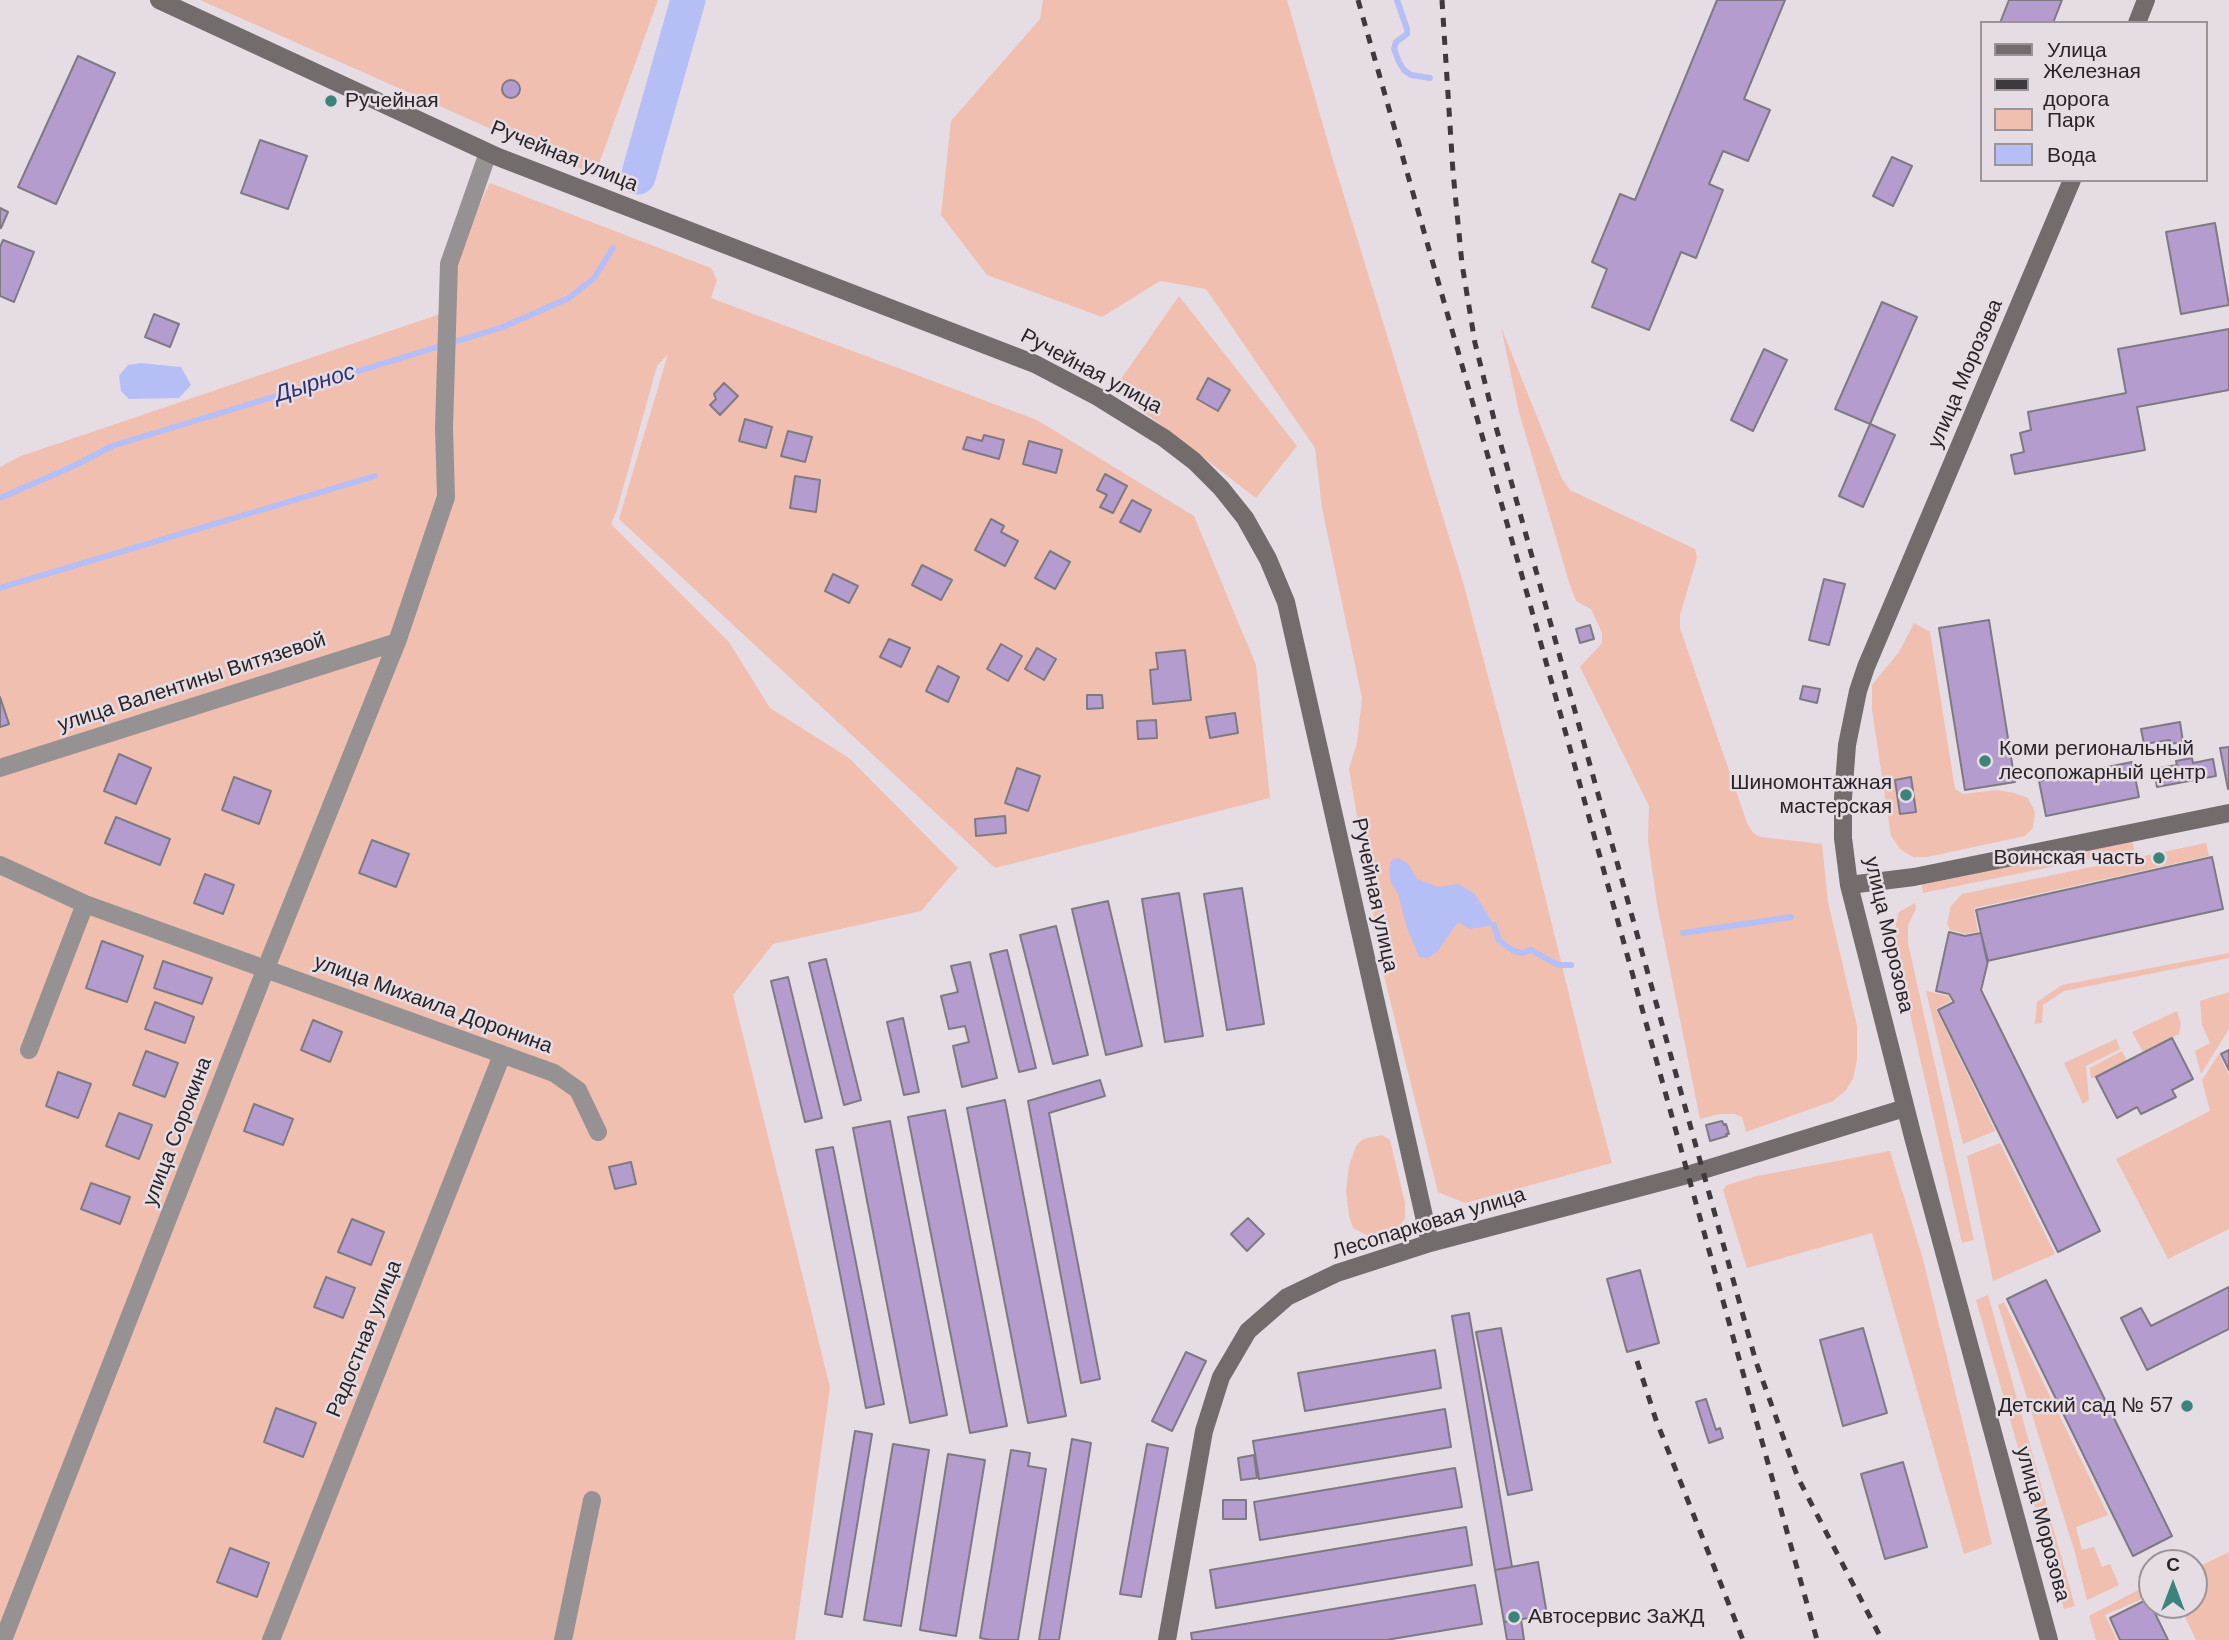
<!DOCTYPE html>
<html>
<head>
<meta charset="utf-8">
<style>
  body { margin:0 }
  #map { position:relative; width:2229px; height:1640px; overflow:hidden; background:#e6dce3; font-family:"DM Sans",sans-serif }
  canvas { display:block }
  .legend { position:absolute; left:1980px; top:21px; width:228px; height:161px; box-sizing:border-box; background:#e6dce3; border:2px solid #9a9398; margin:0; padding:9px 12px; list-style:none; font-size:21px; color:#292527 }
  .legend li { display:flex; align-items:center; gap:14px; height:35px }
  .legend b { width:35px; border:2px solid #9a9398 }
  .north { position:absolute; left:2138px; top:1549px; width:70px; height:70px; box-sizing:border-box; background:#e6dce3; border:2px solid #9a9398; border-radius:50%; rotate:0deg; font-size:19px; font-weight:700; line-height:28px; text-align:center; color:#292527 }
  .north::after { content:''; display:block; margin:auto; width:24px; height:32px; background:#3c837b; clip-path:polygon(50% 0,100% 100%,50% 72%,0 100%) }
</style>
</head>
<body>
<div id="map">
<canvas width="2229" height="1640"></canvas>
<ul class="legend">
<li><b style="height:9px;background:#736c6d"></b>Улица</li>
<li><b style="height:9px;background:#3e393c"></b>Железная дорога</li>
<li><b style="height:19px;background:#f0bfb0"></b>Парк</li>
<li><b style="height:19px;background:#b6bff5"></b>Вода</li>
</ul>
<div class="north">С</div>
</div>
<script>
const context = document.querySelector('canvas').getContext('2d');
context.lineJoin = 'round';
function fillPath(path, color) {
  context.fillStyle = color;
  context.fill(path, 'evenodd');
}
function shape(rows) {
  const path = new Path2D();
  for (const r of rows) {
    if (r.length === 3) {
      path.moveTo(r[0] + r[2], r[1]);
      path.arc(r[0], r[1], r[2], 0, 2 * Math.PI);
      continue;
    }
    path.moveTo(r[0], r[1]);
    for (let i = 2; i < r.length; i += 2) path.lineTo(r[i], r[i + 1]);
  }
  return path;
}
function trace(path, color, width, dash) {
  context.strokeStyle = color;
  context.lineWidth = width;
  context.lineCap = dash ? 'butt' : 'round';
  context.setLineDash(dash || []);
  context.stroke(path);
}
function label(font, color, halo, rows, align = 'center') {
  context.font = font + ' "DM Sans",sans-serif';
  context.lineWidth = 5;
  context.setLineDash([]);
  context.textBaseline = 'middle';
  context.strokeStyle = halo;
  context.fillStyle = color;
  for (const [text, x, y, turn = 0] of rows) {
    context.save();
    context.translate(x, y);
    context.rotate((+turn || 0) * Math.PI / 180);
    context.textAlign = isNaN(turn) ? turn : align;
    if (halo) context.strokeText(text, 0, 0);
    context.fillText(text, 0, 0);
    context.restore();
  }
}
fillPath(shape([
  [200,0,658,0,595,175],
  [1043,0,1287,0,1333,160,1463,582,1530,835,1589,1076,1612,1163,1465,1203,1438,1192,1384,976,1349,769,1357,743,1362,698,1322,508,1315,448,1206,289,1160,281,1102,317,987,275,941,215,951,121,1040,19],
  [490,183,711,268,717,280,711,298,1037,420,1194,516,1256,665,1270,798,995,868,619,519,668,354,657,366,617,510,611,524,729,642,770,708,849,758,958,868,921,911,773,944,733,995,830,1387,795,1640,0,1640,0,467,21,456,455,309,457,267,472,220],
  [1179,296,1297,446,1256,498,1114,389],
  [1501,327,1562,479,1570,490,1695,549,1697,558,1680,615,1680,628,1747,823,1753,833,1761,837,1822,844,1828,902,1857,1026,1857,1060,1853,1079,1846,1090,1833,1101,1746,1132,1742,1117,1735,1114,1719,1114,1700,1119,1657,904,1648,841,1649,806,1580,667,1602,643,1602,633,1591,609,1576,601,1569,582,1519,412],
  [1914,623,1930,632,1955,789,1963,794,1996,790,2014,793,2028,798,2035,812,2033,828,2025,836,1927,857,1913,857,1900,849,1891,836,1872,710,1872,685,1899,652],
  [2132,839,2134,850,1923,893,1921,881],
  [2206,843,2209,856,1974,908,1978,932,1966,934,1950,930,1947,923,1951,906,1962,894],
  [1915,903,1916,909,1908,925,1908,943,1974,1240,1962,1243,1895,948,1896,923,1899,912],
  [2229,953,2229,958,2064,991,2043,1005,2042,1023,2035,1024,2037,1002,2062,985],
  [1926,991,1948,996,1951,1001,1936,1009,1995,1131,1963,1144],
  [2229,992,2229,1029,2201,1074,2195,1051,2210,1043,2202,1025,2200,1001],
  [2177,1011,2181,1024,2179,1034,2143,1052,2132,1032],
  [2116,1039,2120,1049,2086,1066,2089,1100,2083,1104,2064,1063],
  [2122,1051,2127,1061,2091,1079,2090,1068],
  [2219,1054,2229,1075,2229,1229,2168,1259,2116,1159,2210,1111,2202,1080],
  [1382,1135,1390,1140,1405,1203,1405,1218,1397,1230,1384,1237,1370,1237,1353,1228,1349,1216,1346,1191,1349,1166,1356,1146,1363,1139],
  [2000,1143,2055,1254,1993,1281,1967,1156],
  [1890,1151,1923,1259,1992,1544,1964,1554,1872,1233,1747,1268,1723,1190,1727,1185,1757,1176],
  [1988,1295,2075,1606,2064,1609,1976,1300],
  [2004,1302,2108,1515,2076,1527,2082,1550,2094,1547,2102,1567,2110,1564,2119,1585,2087,1600,2075,1553,1998,1305],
  [2229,1552,2229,1640,2196,1640,2179,1605,2194,1605,2194,1569],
  [2142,1588,2147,1597,2105,1615,2117,1640,2096,1640,2089,1616]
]), '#f0bfb0');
fillPath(shape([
  [141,363,181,367,191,385,179,398,129,399,121,391,119,376,128,365],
  [1399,858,1409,865,1417,879,1439,887,1458,884,1475,894,1494,925,1470,929,1458,922,1437,952,1428,958,1419,957,1407,928,1398,894,1391,883,1389,869,1392,859]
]), '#b6bff5');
trace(shape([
  [1397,0,1407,29,1407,34,1396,42,1394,49,1399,62,1404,70,1411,75,1430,78],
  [0,498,76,465,112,446,503,327,569,298,594,278,613,248],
  [0,588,375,476],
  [1494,925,1499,941,1514,951,1522,953,1531,950,1558,965,1571,965],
  [1683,933,1791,917]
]), '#b6bff5', 6);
trace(shape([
  [638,177,688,0]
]), '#b6bff5', 35);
const building = shape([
  [1717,0,1785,0,1744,99,1770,110,1748,161,1723,151,1709,184,1723,190,1696,258,1681,252,1649,330,1592,307,1607,269,1592,262,1620,194,1635,200,1717,0],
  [2009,0,2062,0,2053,23,2000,23,2009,0],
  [78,56,115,73,56,204,18,187,78,56],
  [511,89,9],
  [260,140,307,156,288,209,241,193,260,140],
  [1892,157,1912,166,1893,206,1873,196,1892,157],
  [0,208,8,212,1,228,0,228,0,208],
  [2215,223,2229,305,2181,314,2166,232,2215,223],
  [3,240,34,252,14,302,0,296,0,247,3,240],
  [1882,302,1917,317,1870,424,1835,409,1882,302],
  [154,314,179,324,170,347,145,337,154,314],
  [2229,329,2229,390,2137,407,2145,450,2015,474,2011,455,2024,452,2020,433,2031,430,2028,412,2126,393,2118,349,2229,329],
  [1764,349,1787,360,1753,431,1731,420,1764,349],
  [1208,378,1230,390,1218,411,1197,399,1208,378],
  [724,383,738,396,720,415,710,405,716,399,714,394,724,383],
  [745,419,772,427,766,448,739,441,745,419],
  [1870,424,1895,435,1863,507,1839,496,1870,424],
  [788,431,812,437,805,462,781,456,788,431],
  [984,435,1004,440,999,459,963,449,967,437,982,441,984,435],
  [1029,441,1062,450,1056,473,1023,464,1029,441],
  [1105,474,1127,486,1113,513,1100,507,1107,495,1097,490,1105,474],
  [795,476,820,480,816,512,790,508,795,476],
  [1132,500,1151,510,1140,532,1120,522,1132,500],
  [991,519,1004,526,1001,532,1018,541,1005,566,975,550,991,519],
  [1050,551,1070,562,1055,589,1035,578,1050,551],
  [922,565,952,580,941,600,912,585,922,565],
  [833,574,858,586,849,603,825,591,833,574],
  [1824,579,1845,584,1829,645,1809,640,1824,579],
  [1989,620,2015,782,1965,790,1939,628,1989,620],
  [1590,625,1594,639,1580,643,1576,629,1590,625],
  [889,639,910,648,901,667,880,657,889,639],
  [1001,644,1022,656,1008,681,987,669,1001,644],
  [1037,648,1056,659,1044,680,1025,669,1037,648],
  [1185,650,1191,700,1153,704,1150,670,1158,669,1156,653,1185,650],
  [938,666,959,677,948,702,926,691,938,666],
  [1803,686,1820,689,1817,703,1800,699,1803,686],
  [1087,695,1102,695,1103,708,1087,709,1087,695],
  [0,697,9,724,0,727,0,697],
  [1235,713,1238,733,1210,738,1206,717,1235,713],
  [1156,720,1157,738,1138,739,1137,721,1156,720],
  [2180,722,2183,742,2170,744,2170,740,2144,744,2141,729,2180,722],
  [2229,747,2229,788,2228,789,2220,748,2229,747],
  [119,754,151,768,136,804,104,791,119,754],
  [2192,758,2193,763,2213,759,2216,776,2157,787,2154,769,2177,765,2176,761,2192,758],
  [2132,762,2139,797,2046,816,2039,781,2132,762],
  [1017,768,1040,776,1028,811,1005,803,1017,768],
  [234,777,271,791,259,824,222,810,234,777],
  [1911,777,1916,812,1900,814,1895,780,1911,777],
  [1005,816,1006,833,976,836,975,819,1005,816],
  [116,817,170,839,160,865,105,843,116,817],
  [372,840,409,854,396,887,359,873,372,840],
  [2212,857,2223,909,1987,961,1976,910,2212,857],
  [205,874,234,885,223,914,194,903,205,874],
  [1242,888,1264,1024,1227,1030,1204,894,1242,888],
  [1179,893,1203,1036,1165,1042,1142,899,1179,893],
  [1108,901,1142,1046,1106,1055,1072,909,1108,901],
  [1056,926,1088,1055,1053,1064,1020,935,1056,926],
  [1949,932,1965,936,1981,933,1988,961,1981,990,2100,1231,2058,1252,1938,1010,1954,1002,1949,994,1936,991,1949,932],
  [102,941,143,956,127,1002,86,988,102,941],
  [1007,950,1036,1068,1019,1072,990,954,1007,950],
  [826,959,861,1100,844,1105,809,963,826,959],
  [163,961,212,978,202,1004,154,988,163,961],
  [970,962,997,1078,962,1087,953,1046,969,1042,965,1026,949,1029,941,996,958,992,951,966,970,962],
  [788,977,822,1118,805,1122,771,981,788,977],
  [155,1002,194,1017,185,1043,145,1029,155,1002],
  [903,1018,919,1092,904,1095,887,1022,903,1018],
  [313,1020,342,1032,330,1062,301,1050,313,1020],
  [2172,1038,2193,1079,2172,1090,2176,1097,2141,1114,2137,1107,2117,1118,2096,1077,2172,1038],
  [2229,1050,2229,1070,2221,1054,2229,1050],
  [146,1051,178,1063,165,1097,133,1085,146,1051],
  [58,1072,91,1084,78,1118,46,1106,58,1072],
  [1100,1080,1105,1096,1049,1113,1100,1379,1081,1383,1028,1101,1100,1080],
  [1005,1100,1066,1416,1028,1423,967,1108,1005,1100],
  [254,1104,293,1119,283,1145,244,1131,254,1104],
  [945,1110,1007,1426,970,1433,908,1117,945,1110],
  [119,1113,152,1125,139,1159,106,1146,119,1113],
  [890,1121,947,1415,910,1423,853,1128,890,1121],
  [1722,1121,1724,1125,1726,1124,1729,1134,1726,1134,1727,1136,1710,1141,1706,1125,1722,1121],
  [833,1147,884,1404,866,1408,816,1150,833,1147],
  [631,1162,636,1184,615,1189,609,1167,631,1162],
  [91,1183,130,1197,120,1224,81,1209,91,1183],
  [1248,1218,1264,1234,1247,1251,1231,1234,1248,1218],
  [352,1219,384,1232,371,1265,338,1252,352,1219],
  [1640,1270,1659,1343,1627,1352,1607,1279,1640,1270],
  [326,1277,355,1288,343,1318,314,1307,326,1277],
  [2046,1280,2172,1536,2133,1556,2007,1299,2046,1280],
  [2229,1287,2229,1329,2147,1370,2121,1318,2141,1308,2151,1326,2229,1287],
  [1469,1313,1512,1567,1495,1570,1452,1316,1469,1313],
  [1501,1328,1532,1490,1508,1495,1476,1332,1501,1328],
  [1863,1328,1887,1413,1843,1426,1820,1340,1863,1328],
  [1435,1350,1441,1388,1305,1411,1298,1373,1435,1350],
  [1186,1352,1206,1361,1172,1431,1152,1421,1186,1352],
  [1706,1399,1716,1430,1720,1428,1723,1438,1709,1443,1696,1402,1706,1399],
  [276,1408,316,1423,303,1457,264,1442,276,1408],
  [1445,1409,1451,1447,1259,1479,1253,1441,1445,1409],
  [855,1431,872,1434,842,1617,825,1614,855,1431],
  [1072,1439,1091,1443,1059,1640,1039,1640,1072,1439],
  [893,1444,929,1450,901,1626,864,1620,893,1444],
  [1147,1444,1168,1448,1141,1597,1120,1594,1147,1444],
  [1011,1450,1030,1453,1028,1466,1046,1469,1018,1640,991,1640,980,1638,1011,1450],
  [948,1454,985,1460,956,1636,920,1630,948,1454],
  [1254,1455,1257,1478,1241,1480,1238,1458,1254,1455],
  [1903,1462,1927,1547,1885,1559,1861,1474,1903,1462],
  [1455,1468,1462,1507,1260,1540,1254,1502,1455,1468],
  [1223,1500,1246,1500,1246,1519,1223,1519,1223,1500],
  [1466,1527,1472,1565,1216,1608,1210,1570,1466,1527],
  [230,1548,269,1563,257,1597,217,1582,230,1548],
  [1538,1562,1547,1615,1504,1622,1495,1570,1538,1562],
  [1475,1585,1482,1624,1386,1640,1192,1640,1191,1633,1475,1585],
  [2148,1599,2168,1640,2120,1640,2110,1618,2148,1599],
  [1521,1619,1524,1640,1507,1640,1504,1622,1521,1619]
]);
fillPath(building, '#b59cce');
trace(building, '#7e7a83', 2);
trace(shape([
  [0,768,397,642],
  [0,865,85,904,554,1073,578,1090,598,1132],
  [29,1050,85,904],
  [3,1640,266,968,397,642,446,497,444,428,449,264,488,153],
  [271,1640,502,1055],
  [563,1640,592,1500]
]), '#969192', 18);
trace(shape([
  [159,0,498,157,1035,364,1098,397,1164,438,1194,461,1221,488,1245,518,1268,559,1286,602,1430,1243],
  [2137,23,2146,0],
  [1849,885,1914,877,2229,813],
  [1167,1640,1204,1431,1221,1377,1248,1331,1287,1297,1337,1273,1430,1243,1687,1175,1905,1108],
  [2049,1640,1913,1137,1849,885,1843,838,1843,798,1847,745,1858,691,1866,667,2072,180]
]), '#736c6d', 18);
trace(shape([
  [1358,0,1528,597,1817,1640],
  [1442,0,1453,172,1462,264,1475,343,1496,427,1756,1362,1798,1478,1882,1640],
  [1637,1361,1656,1420,1743,1640]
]), '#3e393c', 5, [9, 9]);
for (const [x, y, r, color] of [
  [331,101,7,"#3c837b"],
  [1985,761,7,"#3c837b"],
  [1906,795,7,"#3c837b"],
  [2159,858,7,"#3c837b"],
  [2187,1406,7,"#3c837b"],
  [1514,1617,7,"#3c837b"]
]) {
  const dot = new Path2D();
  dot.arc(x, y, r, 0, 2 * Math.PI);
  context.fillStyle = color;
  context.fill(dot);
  trace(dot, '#e6dce3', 2.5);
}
label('21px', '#292527', '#e6dce3', [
  ["Ручейная",345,101],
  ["Коми региональный",1999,749],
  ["лесопожарный центр",1999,773],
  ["Шиномонтажная",1892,783,"right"],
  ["мастерская",1892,807,"right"],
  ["Воинская часть",2145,858,"right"],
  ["Детский сад № 57",2173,1406,"right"],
  ["Автосервис ЗаЖД",1528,1617]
], 'left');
label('21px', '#292527', '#e6dce3', [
  ["Ручейная улица",564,157,22],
  ["Ручейная улица",1091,372,28],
  ["улица Морозова",1966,374,-67],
  ["улица Валентины Витязевой",192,683,-18],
  ["Ручейная улица",1374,895,78],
  ["улица Морозова",1888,935,77],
  ["улица Михаила Доронина",433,1005,20],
  ["улица Сорокина",178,1132,-69],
  ["Лесопарковая улица",1429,1224,-17],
  ["Радостная улица",365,1339,-68],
  ["улица Морозова",2042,1524,75]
]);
label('italic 23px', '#2e3271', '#e6dce3', [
  ["Дырнос",315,384,-17]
]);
</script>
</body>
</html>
